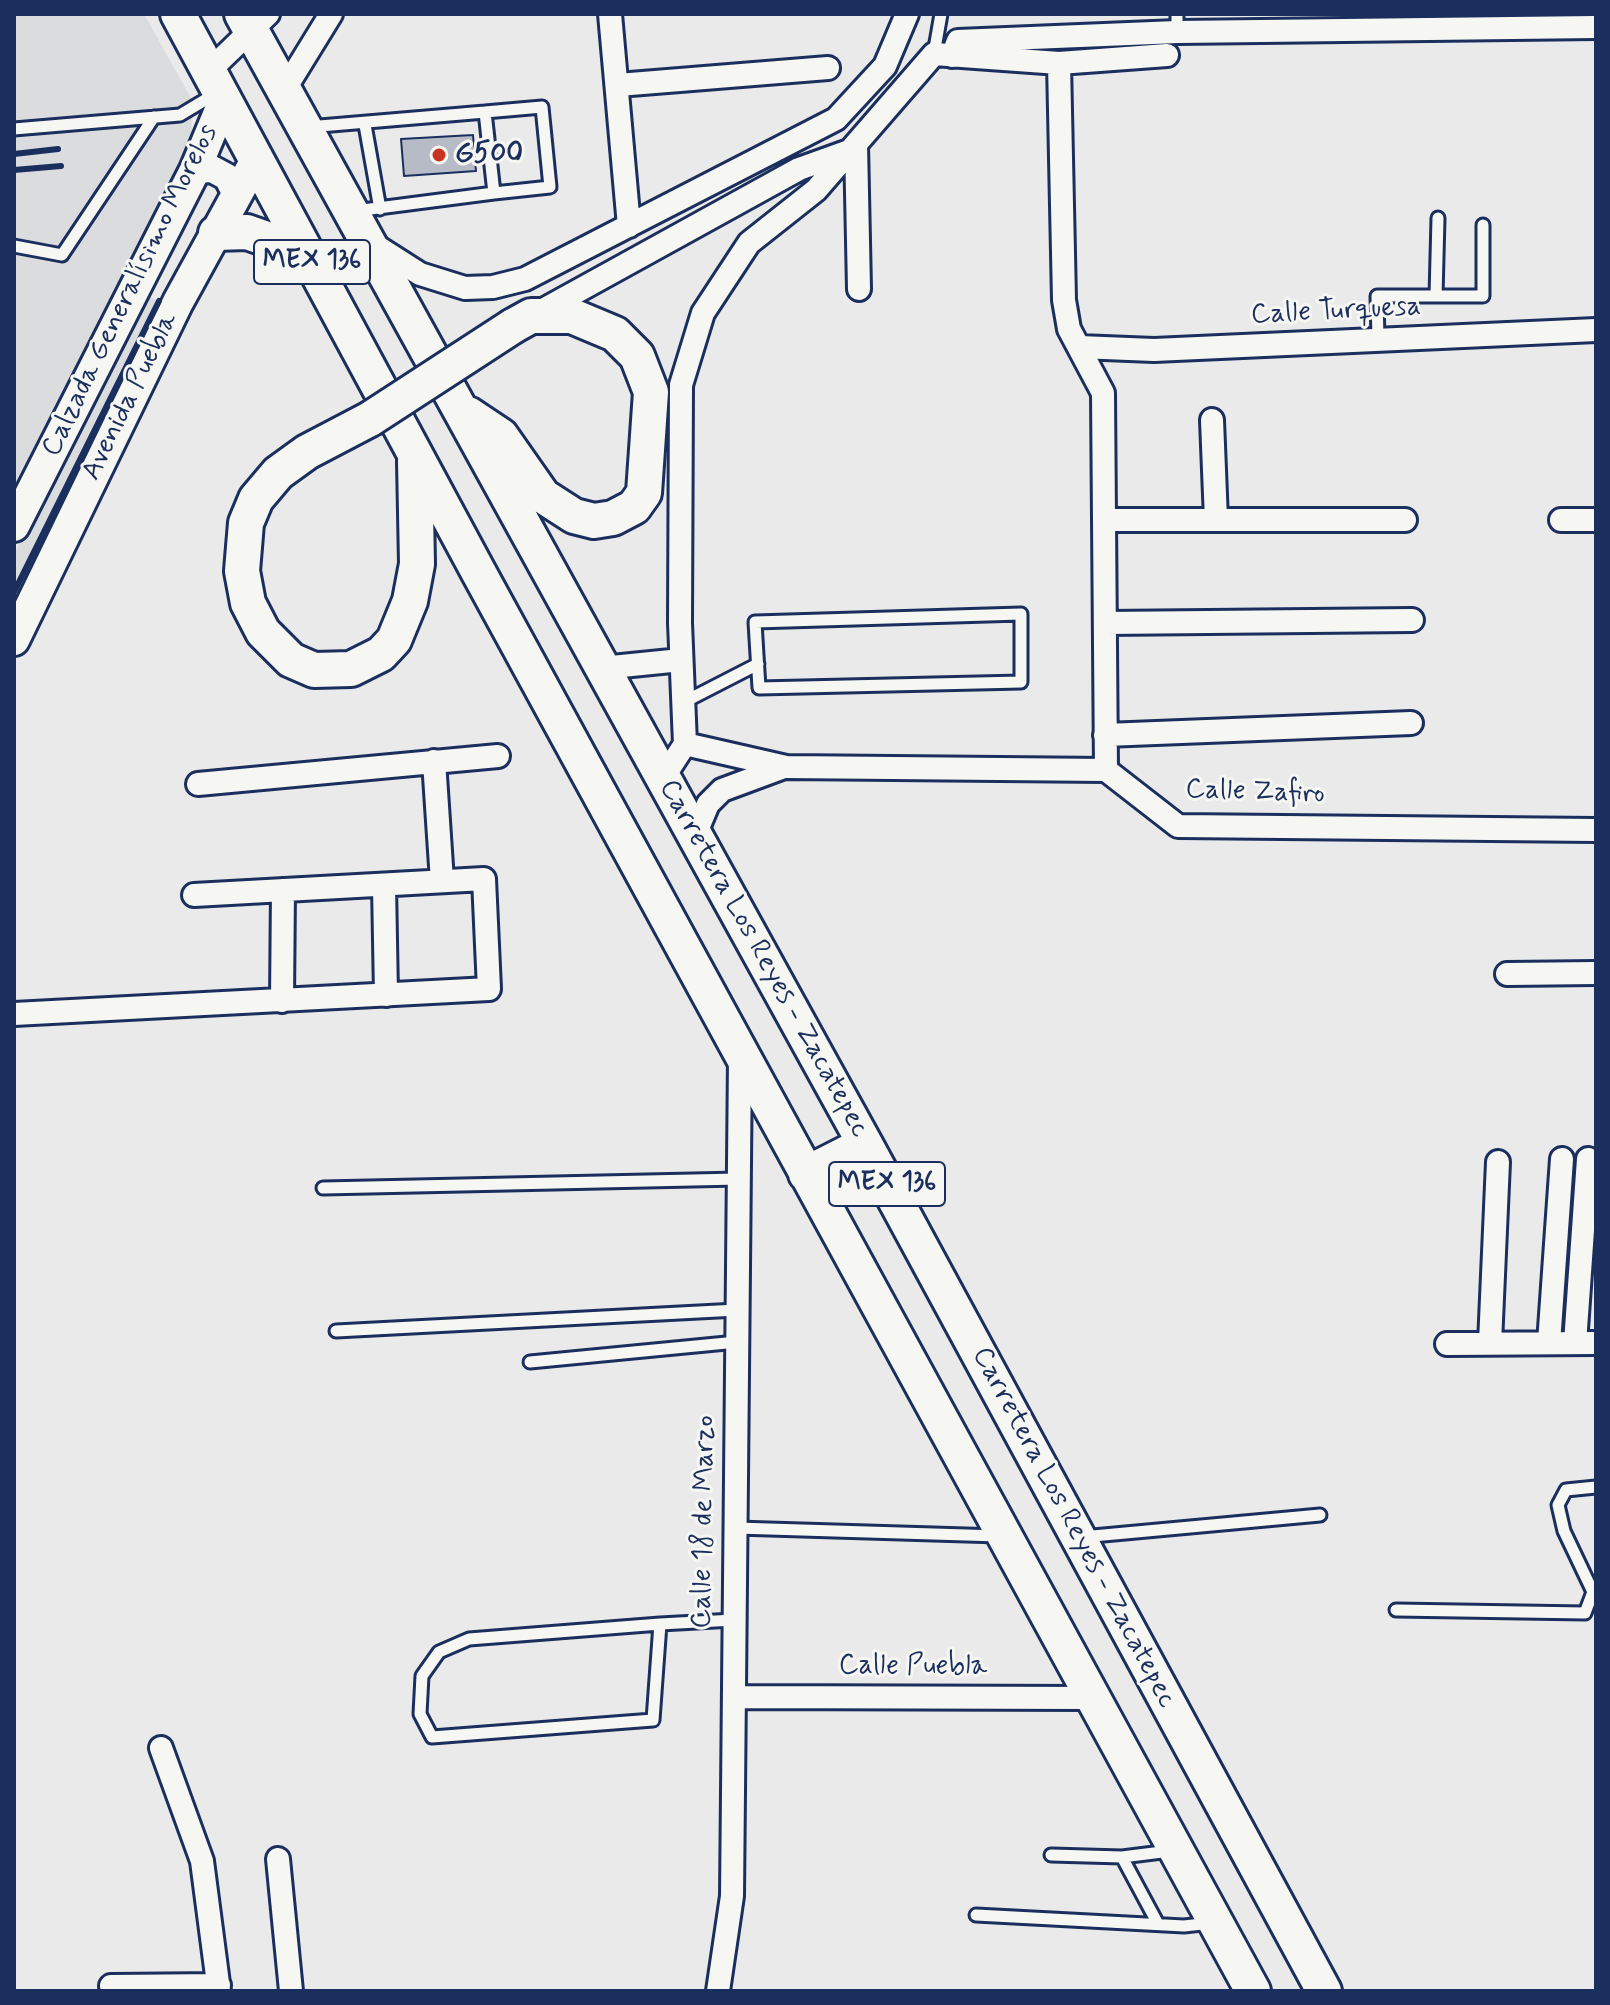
<!DOCTYPE html>
<html>
<head>
<meta charset="utf-8">
<style>
  body { margin:0 }
  #map { position:relative; width:1610px; height:2005px; overflow:hidden; background:#e9eae9; font-family:Mynerve,sans-serif }
  canvas { display:block }
  .frame { position:absolute; inset:0; border:16px solid #1b2f5e; pointer-events:none }
</style>
</head>
<body>
<div id="map">
<canvas width="1610" height="2005"></canvas>
<div class="frame"></div>
</div>
<script>
const context = document.querySelector('canvas').getContext('2d');
context.lineJoin = 'round';
function fillPath(path, color) {
  context.fillStyle = color;
  context.fill(path, 'evenodd');
}
function shape(rows) {
  const path = new Path2D();
  for (const r of rows) {
    path.moveTo(r[0], r[1]);
    for (let i = 2; i < r.length; i += 2) path.lineTo(r[i], r[i + 1]);
  }
  return path;
}
function trace(path, color, width, dash) {
  context.strokeStyle = color;
  context.lineWidth = width;
  context.lineCap = dash ? 'butt' : 'round';
  context.setLineDash(dash || []);
  context.stroke(path);
}
function label(font, color, halo, rows, align = 'center') {
  context.font = font + ' Mynerve,sans-serif';
  context.lineWidth = 6;
  context.setLineDash([]);
  context.textBaseline = 'middle';
  context.strokeStyle = halo;
  context.fillStyle = color;
  for (const [text, x, y, turn = 0] of rows) {
    context.save();
    context.translate(x, y);
    context.rotate((+turn || 0) * Math.PI / 180);
    context.textAlign = isNaN(turn) ? turn : align;
    if (halo) context.strokeText(text, 0, 0);
    context.fillText(text, 0, 0);
    context.restore();
  }
}
fillPath(shape([
  [14,14,144,14,191,98,192,141,14,497],
  [145,294,162,303,14,604,14,554]
]), '#dadcde');
const building = shape([
  [473,135,476,171,404,176,401,139,473,135]
]);
fillPath(building, '#b6bbc6');
trace(building, '#1b2f5e', 2);
const service = shape([
  [1177,32,1177,14],
  [934,54,941,14],
  [485,112,542,107,550,187,494,193],
  [365,125,380,209],
  [308,127,485,112,494,193,355,211],
  [14,129,180,115,215,94],
  [14,246,62,255,154,117],
  [1436,296,1438,218],
  [1378,340,1377,296,1483,296,1483,225],
  [1021,614,1021,682,759,688,755,622,1021,614],
  [684,702,758,664],
  [323,1188,739,1179],
  [336,1331,737,1310],
  [530,1362,737,1342],
  [736,1528,999,1536],
  [1082,1537,1320,1515],
  [1396,1610,1585,1613,1593,1592,1564,1531,1558,1505,1566,1490,1596,1487],
  [660,1624,653,1720,432,1737,420,1714,422,1676,439,1652,469,1639,660,1624,734,1620],
  [1051,1855,1122,1857,1170,1851],
  [1122,1857,1158,1924],
  [976,1915,1184,1926,1211,1923]
]);
const minor = shape([
  [610,14,629,226],
  [952,56,958,41,1177,32,1596,27],
  [1059,63,1064,300,1069,329,1103,393,1106,770],
  [210,70,268,14],
  [618,85,828,68],
  [283,92,331,14],
  [856,144,859,289],
  [373,244,420,274,465,288,493,287,525,279,836,119,885,66,907,14],
  [536,314,799,169,849,151],
  [1079,347,1154,350,1596,330],
  [1212,420,1216,520],
  [1106,520,1405,520],
  [1561,520,1596,520],
  [1106,623,1412,620],
  [602,668,681,660],
  [1105,735,1411,723],
  [685,744,786,767,1106,770,1178,826,1596,830],
  [434,761,442,881],
  [663,778,685,744,680,623,681,385,703,313,749,243,816,190,934,54,1059,63,1167,55],
  [198,784,498,756],
  [695,835,708,804,722,790,784,767],
  [384,885,386,995],
  [1507,974,1596,973],
  [282,1001,283,890],
  [14,1014,489,989,484,879,194,895],
  [1490,1343,1498,1162],
  [1549,1343,1562,1159],
  [1575,1343,1588,1159],
  [1447,1344,1596,1343],
  [734,1697,1091,1698],
  [161,1748,202,1861,219,1991],
  [278,1859,291,1991],
  [111,1986,219,1985],
  [718,1991,732,1896,740,1058]
]);
const tertiary = shape([
  [195,170,212,169,227,177,237,196]
]);
const secondary = shape([
  [14,526,195,170,225,98],
  [14,640,178,302,257,158]
]);
const primary = shape([
  [178,14,479,573,1253,1991],
  [242,14,865,1144,1324,1991],
  [216,233,247,232,264,238,315,267],
  [468,414,501,436,543,496,574,516,594,521,613,518,634,507,644,493,651,392,637,356,615,334,572,316,531,316,513,326],
  [370,419,307,452,278,473,256,499,246,523,242,571,248,603,263,632,291,660,314,670,351,669,381,654,394,640,410,601,417,564,415,461],
  [806,1174,865,1144]
]);
trace(service, '#1b2f5e', 17);
trace(minor, '#1b2f5e', 28);
trace(tertiary, '#1b2f5e', 32);
trace(secondary, '#1b2f5e', 36);
trace(primary, '#1b2f5e', 40);
trace(service, '#f6f6f2', 11);
trace(minor, '#f6f6f2', 22);
trace(tertiary, '#f6f6f2', 26);
trace(secondary, '#f6f6f2', 30);
trace(primary, '#f6f6f2', 34);
trace(shape([
  [14,154,58,149],
  [14,170,61,166],
  [14,592,159,301]
]), '#1b2f5e', 6);
const primaryBridge = shape([
  [370,419,513,326]
]);
trace(primaryBridge, '#1b2f5e', 40, []);
trace(primaryBridge, '#f6f6f2', 34);
for (const [x, y, r, color] of [
  [439,155,8,"#c8321e"]
]) {
  const dot = new Path2D();
  dot.arc(x, y, r, 0, 2 * Math.PI);
  context.fillStyle = color;
  context.fill(dot);
  trace(dot, '#f6f6f2', 3);
}
for (const [x, y, w] of [
  [312,262,116],
  [887,1184,116]
]) {
  const box = new Path2D();
  box.roundRect(x - w / 2, y - 22, w, 44, 6);
  context.fillStyle = '#f6f6f2';
  context.fill(box);
  trace(box, '#1b2f5e', 2);
}
label('bold 26px', '#1b2f5e', null, [
  ["MEX 136",312,262],
  ["MEX 136",887,1184]
]);
label('bold 28px', '#1b2f5e', '#f6f6f2', [
  ["G500",455,155]
], 'left');
label('28px', '#1b2f5e', '#f6f6f2', [
  ["Calzada Generalísimo Morelos",131,291,-64],
  ["Calle Turquesa",1336,312,-3],
  ["Avenida Puebla",131,397,-64],
  ["Calle Zafiro",1255,793,2],
  ["Carretera Los Reyes - Zacatepec",763,959,61],
  ["Calle 18 de Marzo",705,1522,-89],
  ["Carretera Los Reyes - Zacatepec",1073,1528,62],
  ["Calle Puebla",913,1667]
]);
</script>
</body>
</html>
